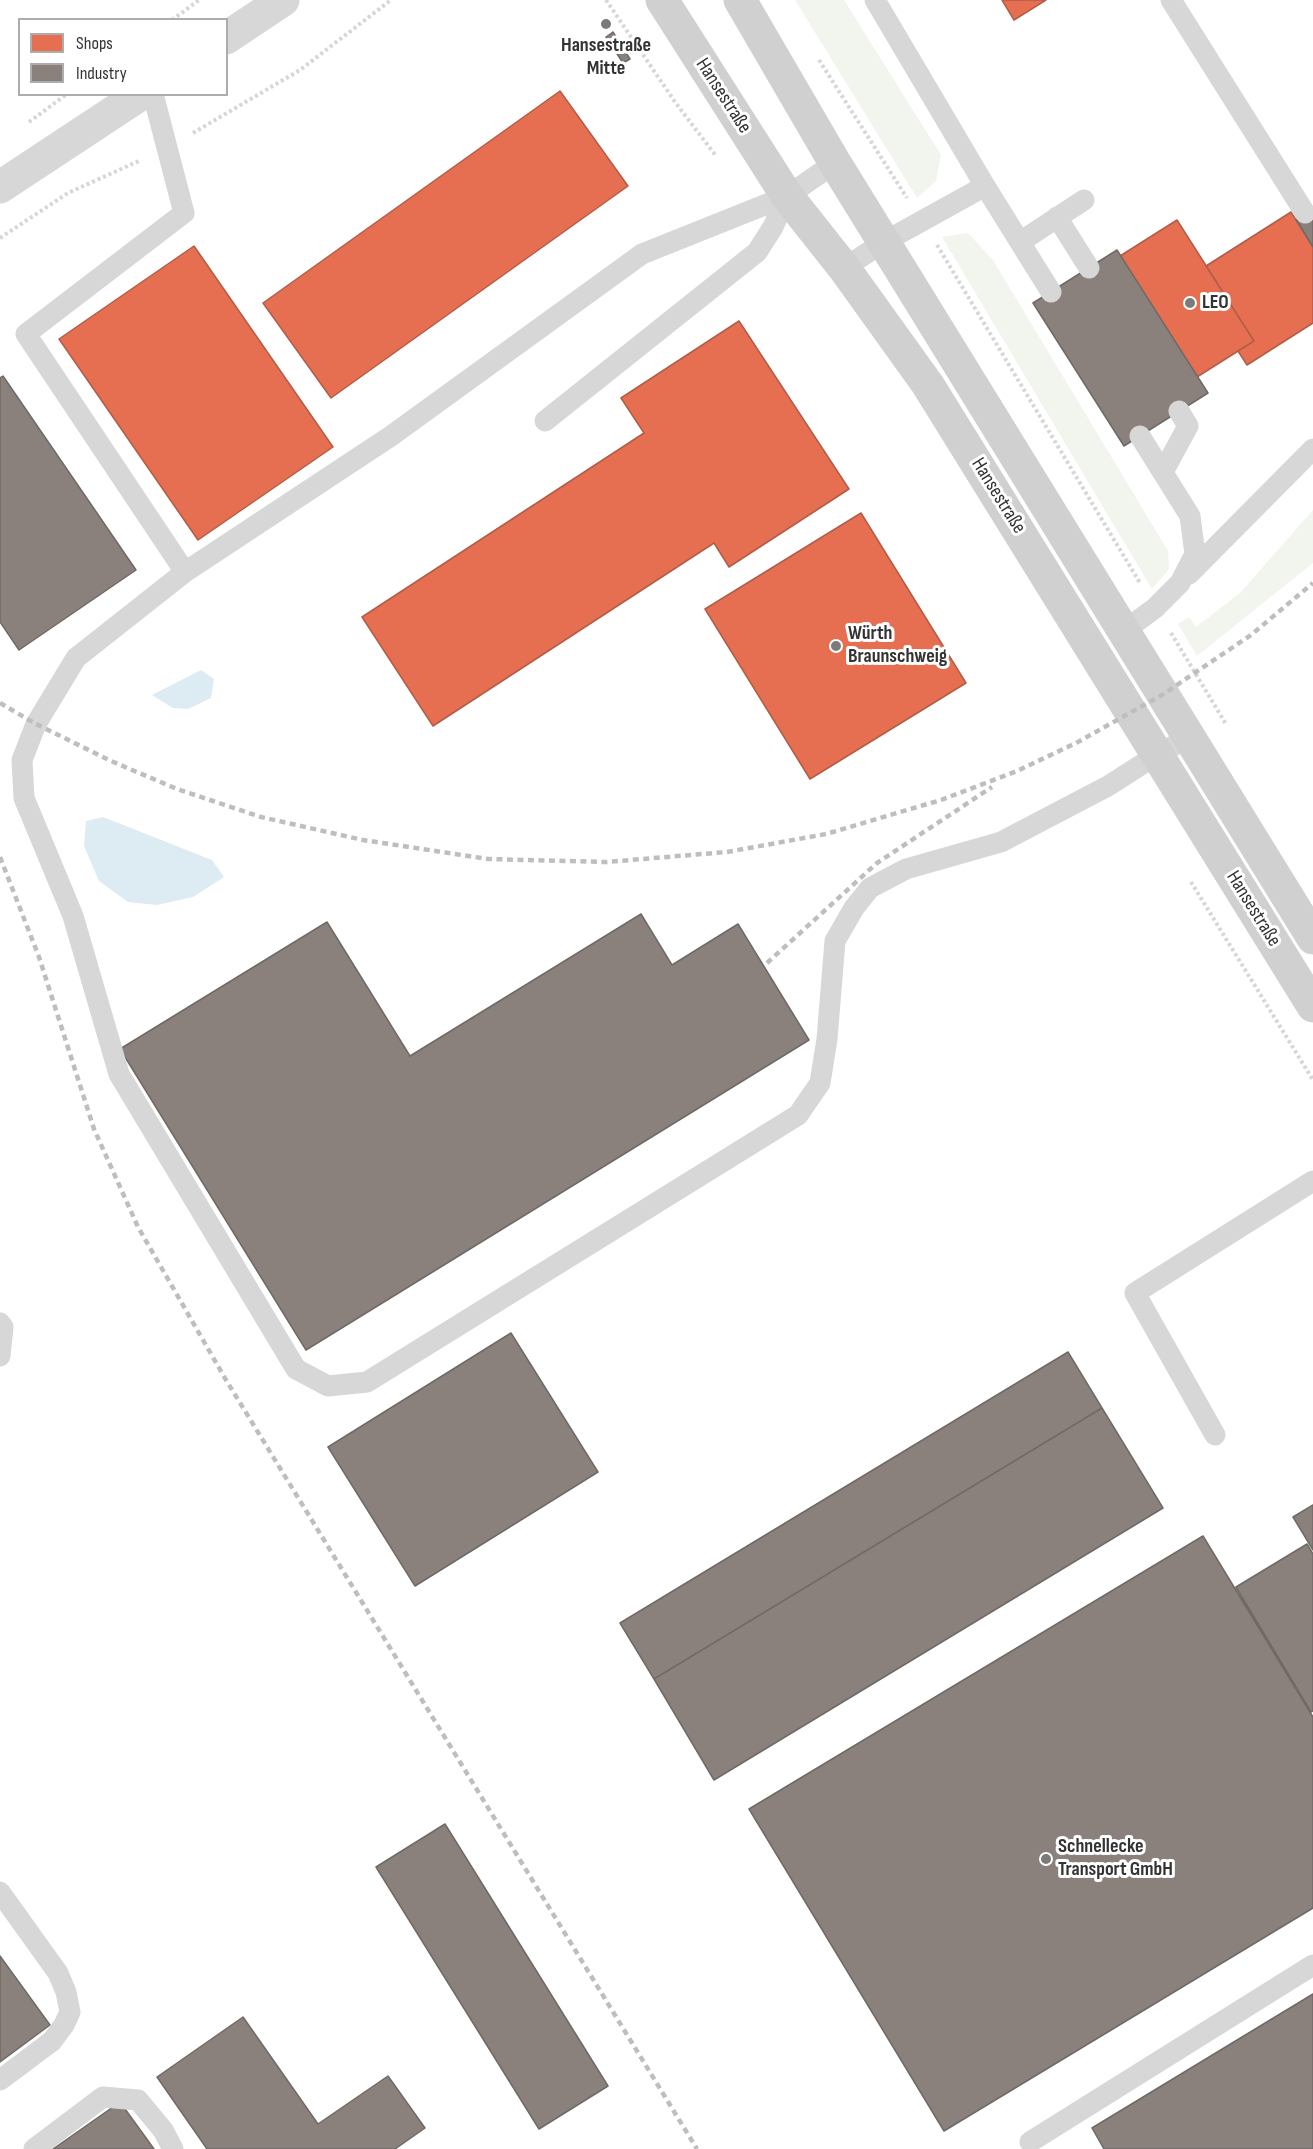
<!DOCTYPE html>
<html>
<head>
<meta charset="utf-8">
<style>
  body { margin:0 }
  #map { position:relative; width:1313px; height:2149px; overflow:hidden; background:#fff; font-family:"Sofia Sans Condensed",sans-serif }
  canvas { display:block }
  .legend { position:absolute; left:18px; top:18px; width:210px; height:78px; box-sizing:border-box; background:#fff; border:2px solid #adadad; margin:0; padding:8px 10px; list-style:none; font-size:18px; color:#333 }
  .legend li { display:flex; align-items:center; gap:12px; height:30px }
  .legend b { width:30px; border:2px solid #adadad }
</style>
</head>
<body>
<div id="map">
<canvas width="1313" height="2149"></canvas>
<ul class="legend">
<li><b style="height:16px;background:#e76f51"></b>Shops</li>
<li><b style="height:16px;background:#8a817c"></b>Industry</li>
</ul>
</div>
<script>
const context = document.querySelector('canvas').getContext('2d');
context.lineJoin = 'round';
function fillPath(path, color) {
  context.fillStyle = color;
  context.fill(path, 'evenodd');
}
function shape(rows) {
  const path = new Path2D();
  for (const r of rows) {
    path.moveTo(r[0], r[1]);
    for (let i = 2; i < r.length; i += 2) path.lineTo(r[i], r[i + 1]);
  }
  return path;
}
function trace(path, color, width, dash) {
  context.strokeStyle = color;
  context.lineWidth = width;
  context.lineCap = dash ? 'butt' : 'round';
  context.setLineDash(dash || []);
  context.stroke(path);
}
function label(font, color, halo, rows, align = 'center') {
  context.font = font + ' "Sofia Sans Condensed",sans-serif';
  context.lineWidth = 6;
  context.setLineDash([]);
  context.textBaseline = 'middle';
  context.strokeStyle = halo;
  context.fillStyle = color;
  for (const [text, x, y, turn = 0] of rows) {
    context.save();
    context.translate(x, y);
    context.rotate((+turn || 0) * Math.PI / 180);
    context.textAlign = isNaN(turn) ? turn : align;
    if (halo) context.strokeText(text, 0, 0);
    context.fillText(text, 0, 0);
    context.restore();
  }
}
fillPath(shape([
  [795,0,844,0,941,155,936,181,917,198],
  [968,233,993,260,1168,551,1169,569,1152,589,942,237],
  [1313,510,1313,563,1197,656,1178,624,1189,617,1196,627,1240,593]
]), '#f1f5ed');
fillPath(shape([
  [201,670,214,679,211,698,188,709,173,708,152,695],
  [103,817,212,860,224,877,193,897,157,905,128,902,99,881,84,846,86,821]
]), '#ddebf3');
const shops = shape([
  [1002,0,1046,0,1014,20,1002,0],
  [560,91,628,186,331,398,263,303,560,91],
  [1291,212,1313,247,1313,323,1247,365,1238,351,1254,341,1206,266,1291,212],
  [1177,220,1254,341,1197,377,1120,256,1177,220],
  [194,246,333,447,198,540,59,339,194,246],
  [739,321,849,489,729,567,714,543,433,726,362,617,644,433,621,398,739,321],
  [861,513,966,683,810,779,705,609,861,513]
]);
fillPath(shops, '#e76f51');
trace(shops, '#b15d48', 1.5);
const industry = shape([
  [613,32,630,59,623,63,606,37,613,32],
  [1313,208,1313,247,1296,219,1313,208],
  [1117,250,1208,393,1124,446,1033,303,1117,250],
  [3,376,136,570,19,650,0,622,0,378,3,376],
  [641,914,672,965,738,924,809,1040,306,1350,120,1049,327,922,410,1056,641,914],
  [511,1333,598,1472,415,1586,328,1447,511,1333],
  [1068,1352,1102,1408,654,1679,620,1623,1068,1352],
  [1102,1408,1163,1508,714,1780,654,1679,1102,1408],
  [1313,1505,1313,1550,1293,1517,1313,1505],
  [1203,1536,1313,1717,1313,1908,944,2131,749,1809,1203,1536],
  [1307,1544,1313,1554,1313,1711,1311,1712,1236,1587,1307,1544],
  [445,1824,608,2086,539,2129,376,1867,445,1824],
  [0,1956,50,2025,0,2062,0,1956],
  [1313,1994,1313,2149,1104,2149,1092,2128,1313,1994],
  [243,2017,318,2124,388,2076,425,2128,395,2149,207,2149,157,2077,243,2017],
  [120,2102,154,2149,53,2149,120,2102]
]);
fillPath(industry, '#8a817c');
trace(industry, '#706a66', 1.5);
trace(shape([
  [606,0,675,102,716,156],
  [172,20,199,0],
  [819,60,907,198],
  [29,122,67,94],
  [193,133,300,70,391,0],
  [0,238,68,193,141,160],
  [937,245,1140,583],
  [1171,633,1226,724],
  [1191,882,1313,1080]
]), '#d6d6d6', 4, [3, 3]);
trace(shape([
  [875,0,985,186,1051,292],
  [1171,0,1305,213],
  [153,94,184,213,26,334,185,572],
  [835,163,787,196,642,254,391,436,185,572,76,658,36,724,22,760,24,798,73,916,119,1074,296,1369,328,1386,367,1382,798,1115,820,1083,827,1039,835,941,854,908,870,888,906,869,1001,842,1108,786,1158,754,1188,738],
  [1057,217,1089,268],
  [1020,242,1084,200],
  [844,268,884,242,985,186],
  [545,421,757,252,773,227,787,196],
  [1163,472,1188,426,1179,411],
  [1189,574,1313,449],
  [1124,631,1155,608,1180,583,1195,554,1190,516,1140,436],
  [0,1323,3,1327,0,1356],
  [1215,1435,1135,1293,1313,1181],
  [0,1892,58,1973,66,1992,70,2012,64,2025,52,2041,0,2080],
  [1030,2142,1313,1965],
  [34,2149,103,2097,138,2100,163,2130,173,2149]
]), '#d7d7d7', 21);
trace(shape([
  [226,38,283,0],
  [0,187,141,94]
]), '#d7d7d7', 33);
trace(shape([
  [662,0,787,196,844,268,928,385,1313,1006],
  [740,0,835,163,1313,938]
]), '#d0d0d0', 33);
trace(shape([
  [0,703,36,724,111,761,177,789,261,817,363,840,488,859,606,862,727,852,826,834,941,800,1017,771,1076,743,1162,695,1251,635,1313,583],
  [0,857,39,957,94,1129,138,1227,226,1380,697,2149],
  [767,963,877,863,992,787]
]), '#bebebe', 4.5, [6, 4.5]);
for (const [x, y, r, color] of [
  [606,24,6,"#7a7a7a"],
  [1190,303,6,"#7a7a7a"],
  [836,646,6,"#7a7a7a"],
  [1046,1859,6,"#7a7a7a"]
]) {
  const dot = new Path2D();
  dot.arc(x, y, r, 0, 2 * Math.PI);
  context.fillStyle = color;
  context.fill(dot);
  trace(dot, '#fff', 2);
}
label('bold 20px', '#333', '#fff', [
  ["Hansestraße",606,46,"center"],
  ["Mitte",606,69,"center"],
  ["LEO",1202,303],
  ["Würth",848,634],
  ["Braunschweig",848,657],
  ["Schnellecke",1058,1847],
  ["Transport GmbH",1058,1870]
], 'left');
label('20px', '#333', '#fff', [
  ["Hansestraße",723,96,57],
  ["Hansestraße",998,496,58],
  ["Hansestraße",1253,909,58]
]);
</script>
</body>
</html>
